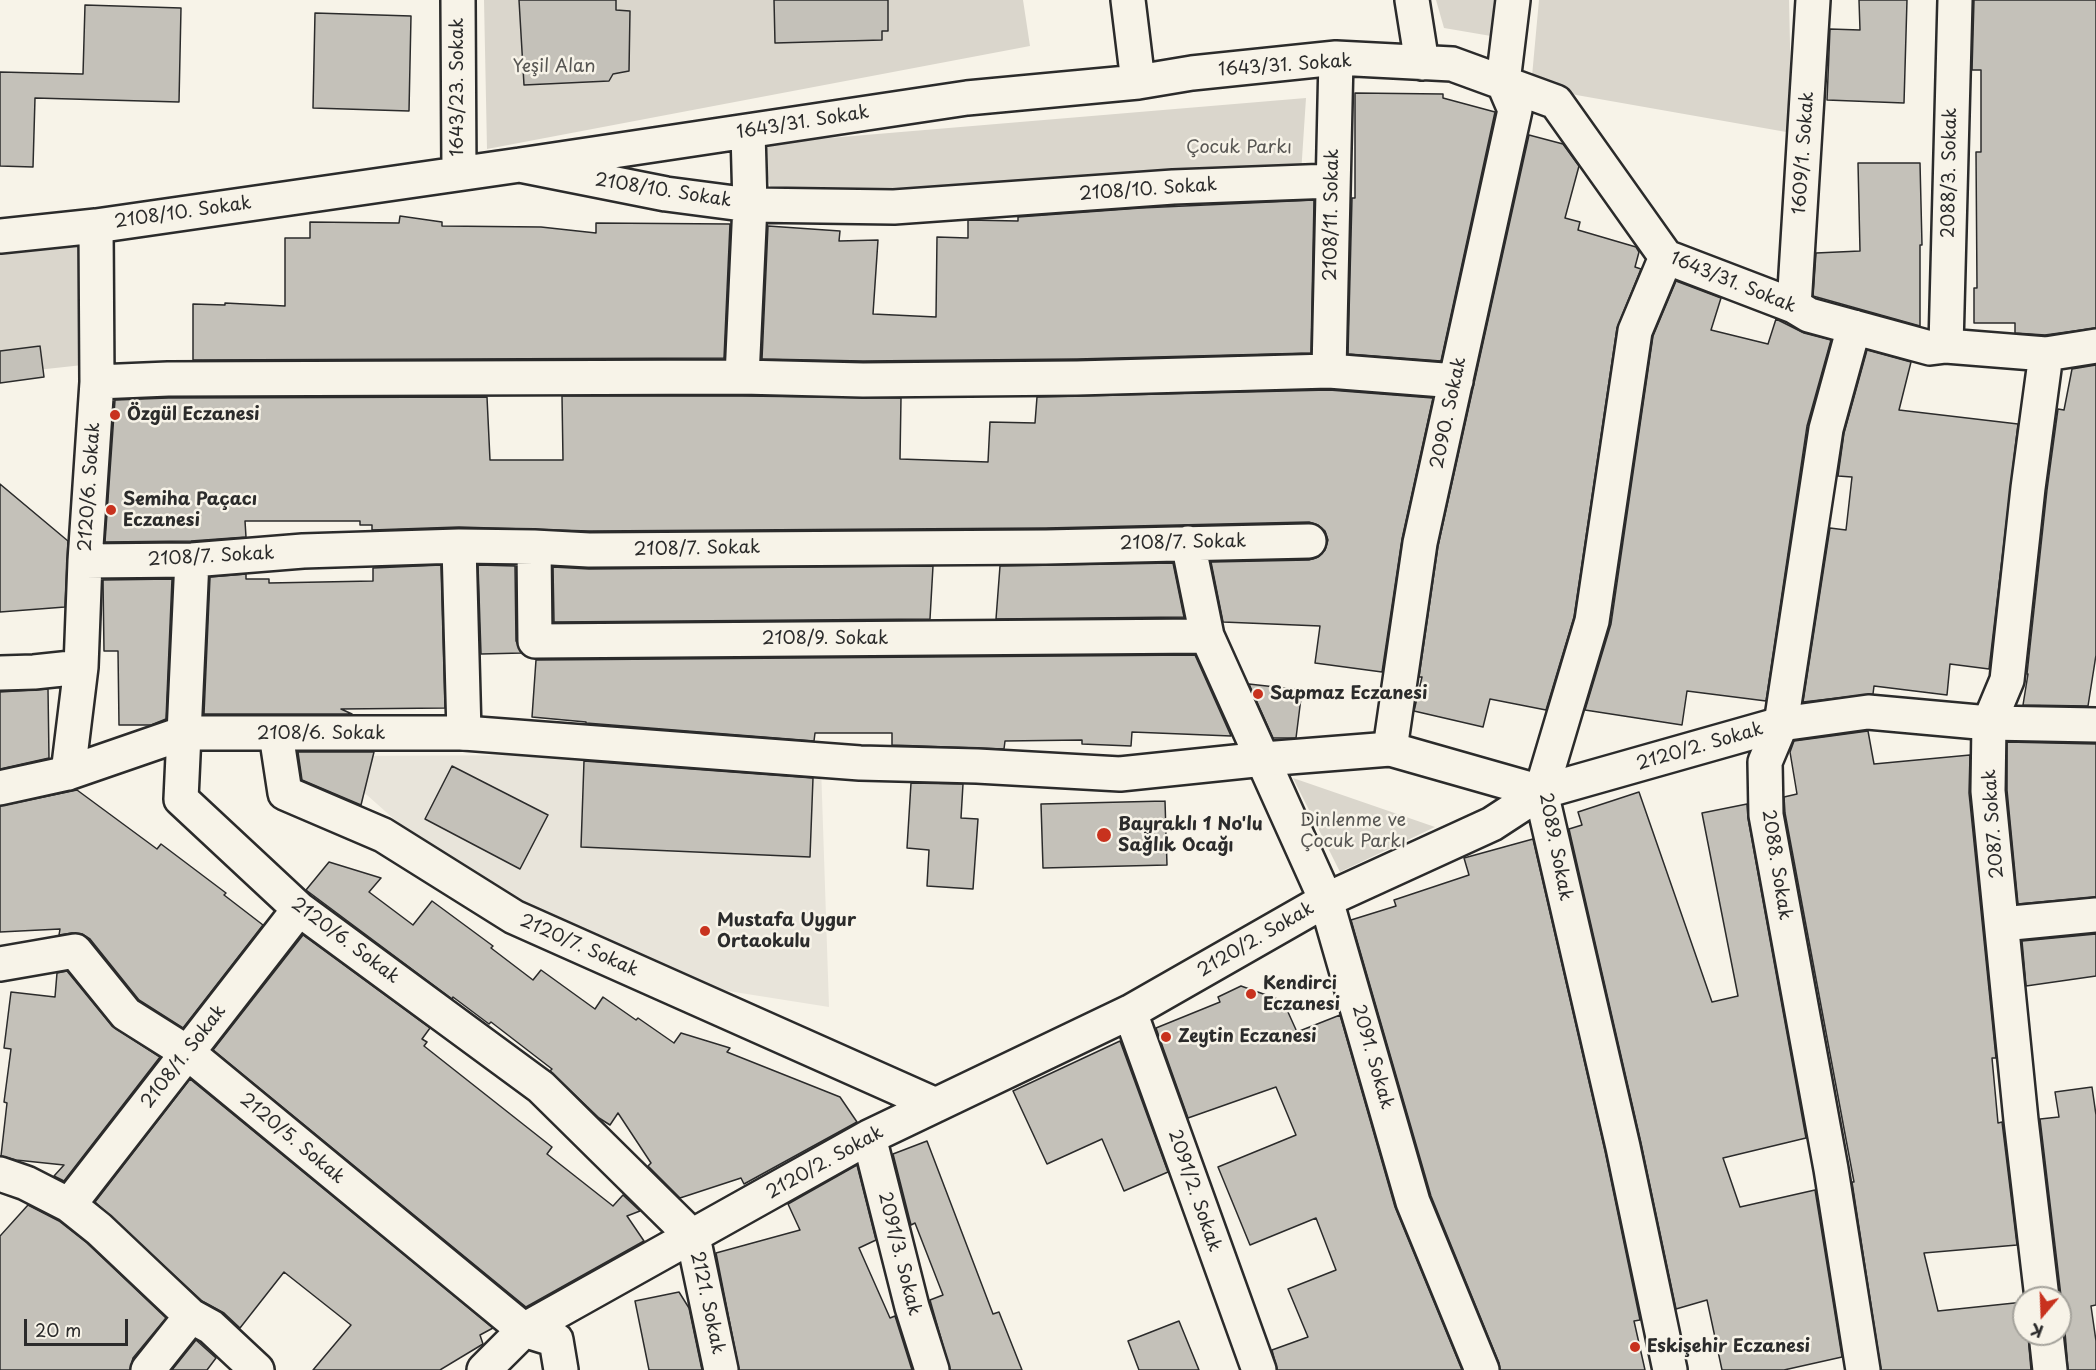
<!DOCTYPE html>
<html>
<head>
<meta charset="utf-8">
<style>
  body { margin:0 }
  #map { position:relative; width:2096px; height:1370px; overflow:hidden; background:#f7f3e8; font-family:"Playpen Sans",sans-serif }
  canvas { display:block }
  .north { position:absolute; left:2012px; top:1286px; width:60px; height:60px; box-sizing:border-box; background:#f7f3e8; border:2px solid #a5a39c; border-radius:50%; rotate:199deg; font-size:16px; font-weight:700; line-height:24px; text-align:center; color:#2b2b2b }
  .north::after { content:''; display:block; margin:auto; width:21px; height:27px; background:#c8321e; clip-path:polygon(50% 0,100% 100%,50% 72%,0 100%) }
  .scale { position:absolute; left:24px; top:1319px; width:104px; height:27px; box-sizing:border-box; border:3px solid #2b2b2b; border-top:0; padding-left:8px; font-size:18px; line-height:21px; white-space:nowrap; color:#2b2b2b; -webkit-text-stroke:4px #f7f3e8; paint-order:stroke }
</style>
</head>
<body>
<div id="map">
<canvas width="2096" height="1370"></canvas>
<div class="north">K</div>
<div class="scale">20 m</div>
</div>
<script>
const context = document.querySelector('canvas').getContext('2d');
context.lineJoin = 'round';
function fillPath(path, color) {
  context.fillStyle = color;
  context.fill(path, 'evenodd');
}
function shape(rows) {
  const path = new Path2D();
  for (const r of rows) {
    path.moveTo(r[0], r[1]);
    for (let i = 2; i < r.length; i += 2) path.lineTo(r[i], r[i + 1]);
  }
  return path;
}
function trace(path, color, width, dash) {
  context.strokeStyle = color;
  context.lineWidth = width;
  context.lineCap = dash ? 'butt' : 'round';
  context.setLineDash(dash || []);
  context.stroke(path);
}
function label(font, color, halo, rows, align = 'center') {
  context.font = font + ' "Playpen Sans",sans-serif';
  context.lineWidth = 5;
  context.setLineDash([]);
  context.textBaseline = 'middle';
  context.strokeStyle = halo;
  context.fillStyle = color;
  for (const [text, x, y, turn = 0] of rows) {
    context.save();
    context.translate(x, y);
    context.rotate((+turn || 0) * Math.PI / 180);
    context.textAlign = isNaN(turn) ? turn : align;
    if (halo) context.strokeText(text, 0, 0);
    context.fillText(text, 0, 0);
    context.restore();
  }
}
fillPath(shape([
  [577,755,821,766,829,1007,709,988,457,875,323,756]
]), '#e8e4da');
fillPath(shape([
  [484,0,1023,0,1030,46,487,149],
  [1436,0,1494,0,1491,36,1444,28],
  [1539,0,1789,0,1792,133,1531,87],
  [1306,98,1300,189,778,213,758,144],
  [83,236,92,364,0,374,0,251],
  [1293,778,1435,827,1340,872]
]), '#dad6cc');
const building = shape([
  [519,0,616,0,616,10,630,11,629,71,613,74,609,81,524,85,519,0],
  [774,0,888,0,888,31,882,31,882,40,775,43,774,0],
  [1859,0,1907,0,1904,103,1827,100,1830,29,1860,30,1859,0],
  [1974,0,2096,0,2096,328,2045,335,2015,333,2015,323,1974,323,1974,288,1977,288,1976,152,1981,152,1981,70,1972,70,1974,0],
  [85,5,181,8,179,102,35,98,33,167,0,166,0,72,83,74,85,5],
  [315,13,411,16,409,111,313,108,315,13],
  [1355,93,1443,94,1443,98,1495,112,1441,361,1348,354,1352,198,1355,198,1355,93],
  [1529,135,1563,144,1579,166,1565,218,1580,222,1578,230,1636,247,1639,252,1635,267,1641,269,1617,328,1574,617,1546,710,1490,699,1483,727,1414,711,1422,677,1419,677,1438,546,1529,135],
  [1858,163,1920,163,1922,245,1920,245,1920,326,1813,296,1816,253,1860,251,1858,163],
  [1314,200,1311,353,1077,359,863,361,762,359,768,226,840,231,839,241,878,240,873,314,936,317,937,237,968,238,968,220,1018,221,1018,217,1141,208,1314,200],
  [400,216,442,222,442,226,541,227,596,233,596,223,730,224,724,358,193,360,193,304,225,305,225,303,285,306,285,238,310,238,310,222,399,223,400,216],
  [1676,281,1721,298,1711,330,1768,344,1776,319,1804,333,1831,340,1807,426,1766,701,1687,691,1682,725,1585,710,1611,624,1653,336,1676,281],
  [40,346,44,377,0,383,0,351,40,346],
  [1867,350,1911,362,1899,410,2018,424,1989,669,1950,664,1947,695,1874,686,1873,694,1803,702,1830,528,1846,530,1852,477,1838,476,1844,433,1867,350],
  [2096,365,2096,655,2088,706,2023,705,2028,674,2027,674,2047,490,2058,409,2064,410,2072,369,2096,365],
  [1329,390,1433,398,1402,539,1382,672,1315,663,1320,626,1223,622,1211,562,1309,560,1318,557,1325,550,1328,540,1325,531,1318,525,1309,522,1046,528,589,531,459,527,372,530,372,525,360,525,360,521,245,521,246,537,191,541,105,542,115,400,168,398,487,397,490,460,563,460,562,396,742,396,901,398,900,459,988,462,990,422,1035,423,1037,397,1329,390],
  [0,484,68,541,65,607,0,612,0,484],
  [1173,563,1184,617,996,619,1000,566,1173,563],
  [441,565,445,708,341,709,352,714,204,714,210,577,246,574,246,579,269,579,269,583,373,581,373,568,441,565],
  [478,565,515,566,516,641,522,653,481,654,478,565],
  [933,566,930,619,554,622,553,567,589,569,933,566],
  [172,579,166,719,151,725,119,725,118,651,104,651,103,580,172,579],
  [1195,655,1231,736,1132,732,1131,746,1082,744,1082,740,1005,741,1004,749,892,745,892,733,815,733,814,741,586,723,586,722,532,717,536,660,1195,655],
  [1249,684,1302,690,1296,738,1273,738,1249,684],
  [48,689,49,758,0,769,0,692,48,689],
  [1868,731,1874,764,1970,755,1969,793,1996,1058,1992,1058,1998,1123,2002,1122,2017,1245,1924,1253,1938,1311,2024,1302,2024,1334,2028,1334,2031,1370,1881,1370,1852,1182,1854,1182,1785,813,1784,797,1797,794,1790,752,1794,741,1868,731],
  [2007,742,2096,744,2096,897,2018,904,2007,790,2007,742],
  [298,752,374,752,361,805,302,780,298,752],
  [584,761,813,778,810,857,581,847,584,761],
  [452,766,548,815,520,869,425,819,452,766],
  [911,783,963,784,961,818,978,819,973,889,927,886,929,850,907,848,911,783],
  [77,790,157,849,161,844,226,893,224,895,263,925,183,1028,139,1000,90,939,82,934,72,933,59,935,60,929,0,932,0,806,77,790],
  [1639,792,1712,1002,1738,996,1702,813,1747,804,1748,818,1806,1138,1723,1158,1740,1207,1815,1190,1842,1357,1784,1370,1722,1370,1707,1300,1676,1309,1641,1143,1569,829,1582,825,1578,812,1639,792],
  [1165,801,1167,865,1043,868,1041,804,1165,801],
  [1533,839,1605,1151,1640,1320,1634,1321,1645,1370,1500,1370,1499,1363,1431,1196,1351,920,1396,906,1394,900,1469,875,1464,858,1533,839],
  [329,862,381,878,369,892,413,925,432,901,493,946,491,948,533,980,541,970,595,1009,603,997,636,1020,638,1018,674,1043,681,1033,730,1048,727,1052,840,1097,857,1122,744,1184,741,1178,680,1198,648,1166,651,1163,618,1113,610,1125,599,1118,550,1071,552,1069,491,1022,489,1024,453,997,452,999,306,890,329,862],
  [2096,934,2096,976,2026,986,2022,941,2096,934],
  [303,935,430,1028,422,1039,427,1042,424,1046,552,1147,547,1154,613,1206,623,1195,640,1211,627,1216,644,1241,526,1307,213,1050,303,935],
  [67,971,112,1026,160,1057,64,1181,54,1176,64,1165,16,1160,1,1156,7,1103,4,1102,11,1049,4,1048,11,992,55,997,57,973,67,971],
  [1241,986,1283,1001,1297,1032,1340,1015,1395,1207,1462,1370,1277,1370,1272,1350,1308,1337,1288,1289,1336,1270,1316,1218,1250,1245,1218,1167,1296,1135,1276,1087,1188,1118,1156,1028,1220,1002,1218,997,1241,986],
  [1120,1041,1168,1172,1124,1191,1102,1139,1047,1164,1013,1091,1120,1041],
  [190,1079,493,1328,480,1335,483,1344,440,1370,313,1370,351,1325,284,1272,240,1328,224,1313,202,1301,95,1202,190,1079],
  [2092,1087,2096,1115,2096,1305,2091,1306,2096,1341,2096,1370,2068,1370,2065,1332,2060,1322,2061,1296,2040,1119,2059,1117,2055,1092,2092,1087],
  [927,1141,993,1314,999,1312,1022,1370,950,1370,930,1300,943,1295,915,1223,911,1225,893,1154,927,1141],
  [857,1165,876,1240,859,1248,890,1318,895,1316,912,1370,739,1370,716,1253,800,1230,788,1204,857,1165],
  [28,1205,59,1221,87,1243,166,1318,133,1358,130,1370,0,1370,0,1236,28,1205],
  [679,1292,689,1308,702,1370,649,1370,635,1301,679,1292],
  [1179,1321,1199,1370,1139,1370,1128,1341,1179,1321],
  [196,1340,216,1358,207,1370,172,1370,196,1340]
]);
fillPath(building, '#c4c1b9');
trace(building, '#2b2b2b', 1.5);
const street = shape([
  [458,0,459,173],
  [1128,0,1138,82],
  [1412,0,1422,63],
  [520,165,967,98,1138,82,1192,73,1336,58,1452,64,1556,102,1666,257,1794,306,1809,315,1930,348,1946,346,2046,354,2096,346],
  [0,236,96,226,520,165,666,194,750,205,894,207,1173,187,1332,181],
  [1666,257,1635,331,1592,621,1541,792,1623,1147,1670,1370],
  [1794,306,1813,0],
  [1854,327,1826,429,1781,724,1765,762,1766,815,1831,1169,1863,1370],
  [1946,346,1955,0],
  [1329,371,1336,58],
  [742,377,750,205,748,132],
  [97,382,168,379,742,377,863,380,1077,378,1329,371,1456,381],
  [1188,543,1207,636,1326,900,1413,1202,1482,1370],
  [534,547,535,641,1207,636],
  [192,560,181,799,299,909,541,1087,693,1237,721,1370],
  [85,561,192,560,303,551,459,546,534,547,589,550,1046,547,1309,541],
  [0,673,34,672,81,667,85,561,97,382,96,226],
  [276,734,285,793,383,835,514,917,936,1105],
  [1390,749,1420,543,1515,110,1503,82,1513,0],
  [68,773,81,667],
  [0,788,68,773,184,733,464,733,459,546],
  [2002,924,2096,915],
  [0,964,75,951,126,1014,188,1053,524,1330,556,1340,561,1370],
  [1130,1012,1259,1370],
  [869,1137,912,1307,932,1370],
  [0,1174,26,1183,69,1205,99,1229,191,1316,211,1327,257,1370],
  [69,1205,299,909],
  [2042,1298,2021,1120,1988,791,1989,723,2007,680,2028,488,2046,354],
  [2046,1334,2050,1370],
  [148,1370,191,1316],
  [484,1370,524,1330,869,1137,1130,1012,1326,900,1492,824,1541,792]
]);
const secondary = shape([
  [464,733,860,763,977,766,1120,774,1264,759,1390,749,1541,792,1781,724,1868,712,1989,723,2096,725]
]);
trace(street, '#2b2b2b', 38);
trace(secondary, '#2b2b2b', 38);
trace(street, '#f7f3e8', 33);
trace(secondary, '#f7f3e8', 33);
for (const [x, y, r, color] of [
  [115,415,6,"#c8321e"],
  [111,510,6,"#c8321e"],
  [1258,694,6,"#c8321e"],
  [1104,835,8,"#c8321e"],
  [705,931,6,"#c8321e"],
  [1251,994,6,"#c8321e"],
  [1166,1037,6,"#c8321e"],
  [1635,1347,6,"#c8321e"]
]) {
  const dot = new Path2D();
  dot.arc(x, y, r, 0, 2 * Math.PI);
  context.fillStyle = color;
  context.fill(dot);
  trace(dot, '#f7f3e8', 2);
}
label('18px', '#2b2b2b', '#f7f3e8', [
  ["1643/31. Sokak",1285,66,-4],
  ["1643/23. Sokak",458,87,-90],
  ["1643/31. Sokak",803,123,-9],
  ["1609/1. Sokak",1804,153,-86],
  ["2088/3. Sokak",1950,173,-89],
  ["2108/10. Sokak",1148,190,-4],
  ["2108/10. Sokak",663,191,9],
  ["2108/10. Sokak",183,213,-8],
  ["2108/11. Sokak",1332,215,-89],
  ["1643/31. Sokak",1733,283,22],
  ["2090. Sokak",1449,413,-78],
  ["2120/6. Sokak",90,487,-86],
  ["2108/7. Sokak",1183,543,-1],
  ["2108/7. Sokak",697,549,-1],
  ["2108/7. Sokak",211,557,-3],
  ["2108/9. Sokak",825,639],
  ["2108/6. Sokak",321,734],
  ["2120/2. Sokak",1700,747,-16],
  ["2087. Sokak",1994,824,-94],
  ["2089. Sokak",1555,847,79],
  ["2088. Sokak",1776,865,81],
  ["2120/2. Sokak",1256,940,-30],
  ["2120/6. Sokak",345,941,37],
  ["2120/7. Sokak",579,946,24],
  ["2108/1. Sokak",184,1057,-52],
  ["2091. Sokak",1372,1057,74],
  ["2120/5. Sokak",292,1139,40],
  ["2120/2. Sokak",825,1163,-29],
  ["2091/2. Sokak",1194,1191,71],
  ["2091/3. Sokak",899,1254,76],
  ["2121. Sokak",707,1303,78]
]);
label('18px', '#575653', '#f7f3e8', [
  ["Yeşil Alan",554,67],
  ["Çocuk Parkı",1239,148],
  ["Dinlenme ve",1353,821],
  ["Çocuk Parkı",1353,842]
]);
label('bold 18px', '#2b2b2b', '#f7f3e8', [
  ["Özgül Eczanesi",127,415],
  ["Semiha Paçacı",123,500],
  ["Eczanesi",123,521],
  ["Sapmaz Eczanesi",1270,694],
  ["Bayraklı 1 No'lu",1118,825],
  ["Sağlık Ocağı",1118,846],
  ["Mustafa Uygur",717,921],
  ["Ortaokulu",717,942],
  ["Kendirci",1263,984],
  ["Eczanesi",1263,1005],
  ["Zeytin Eczanesi",1178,1037],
  ["Eskişehir Eczanesi",1647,1347]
], 'left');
</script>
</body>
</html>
